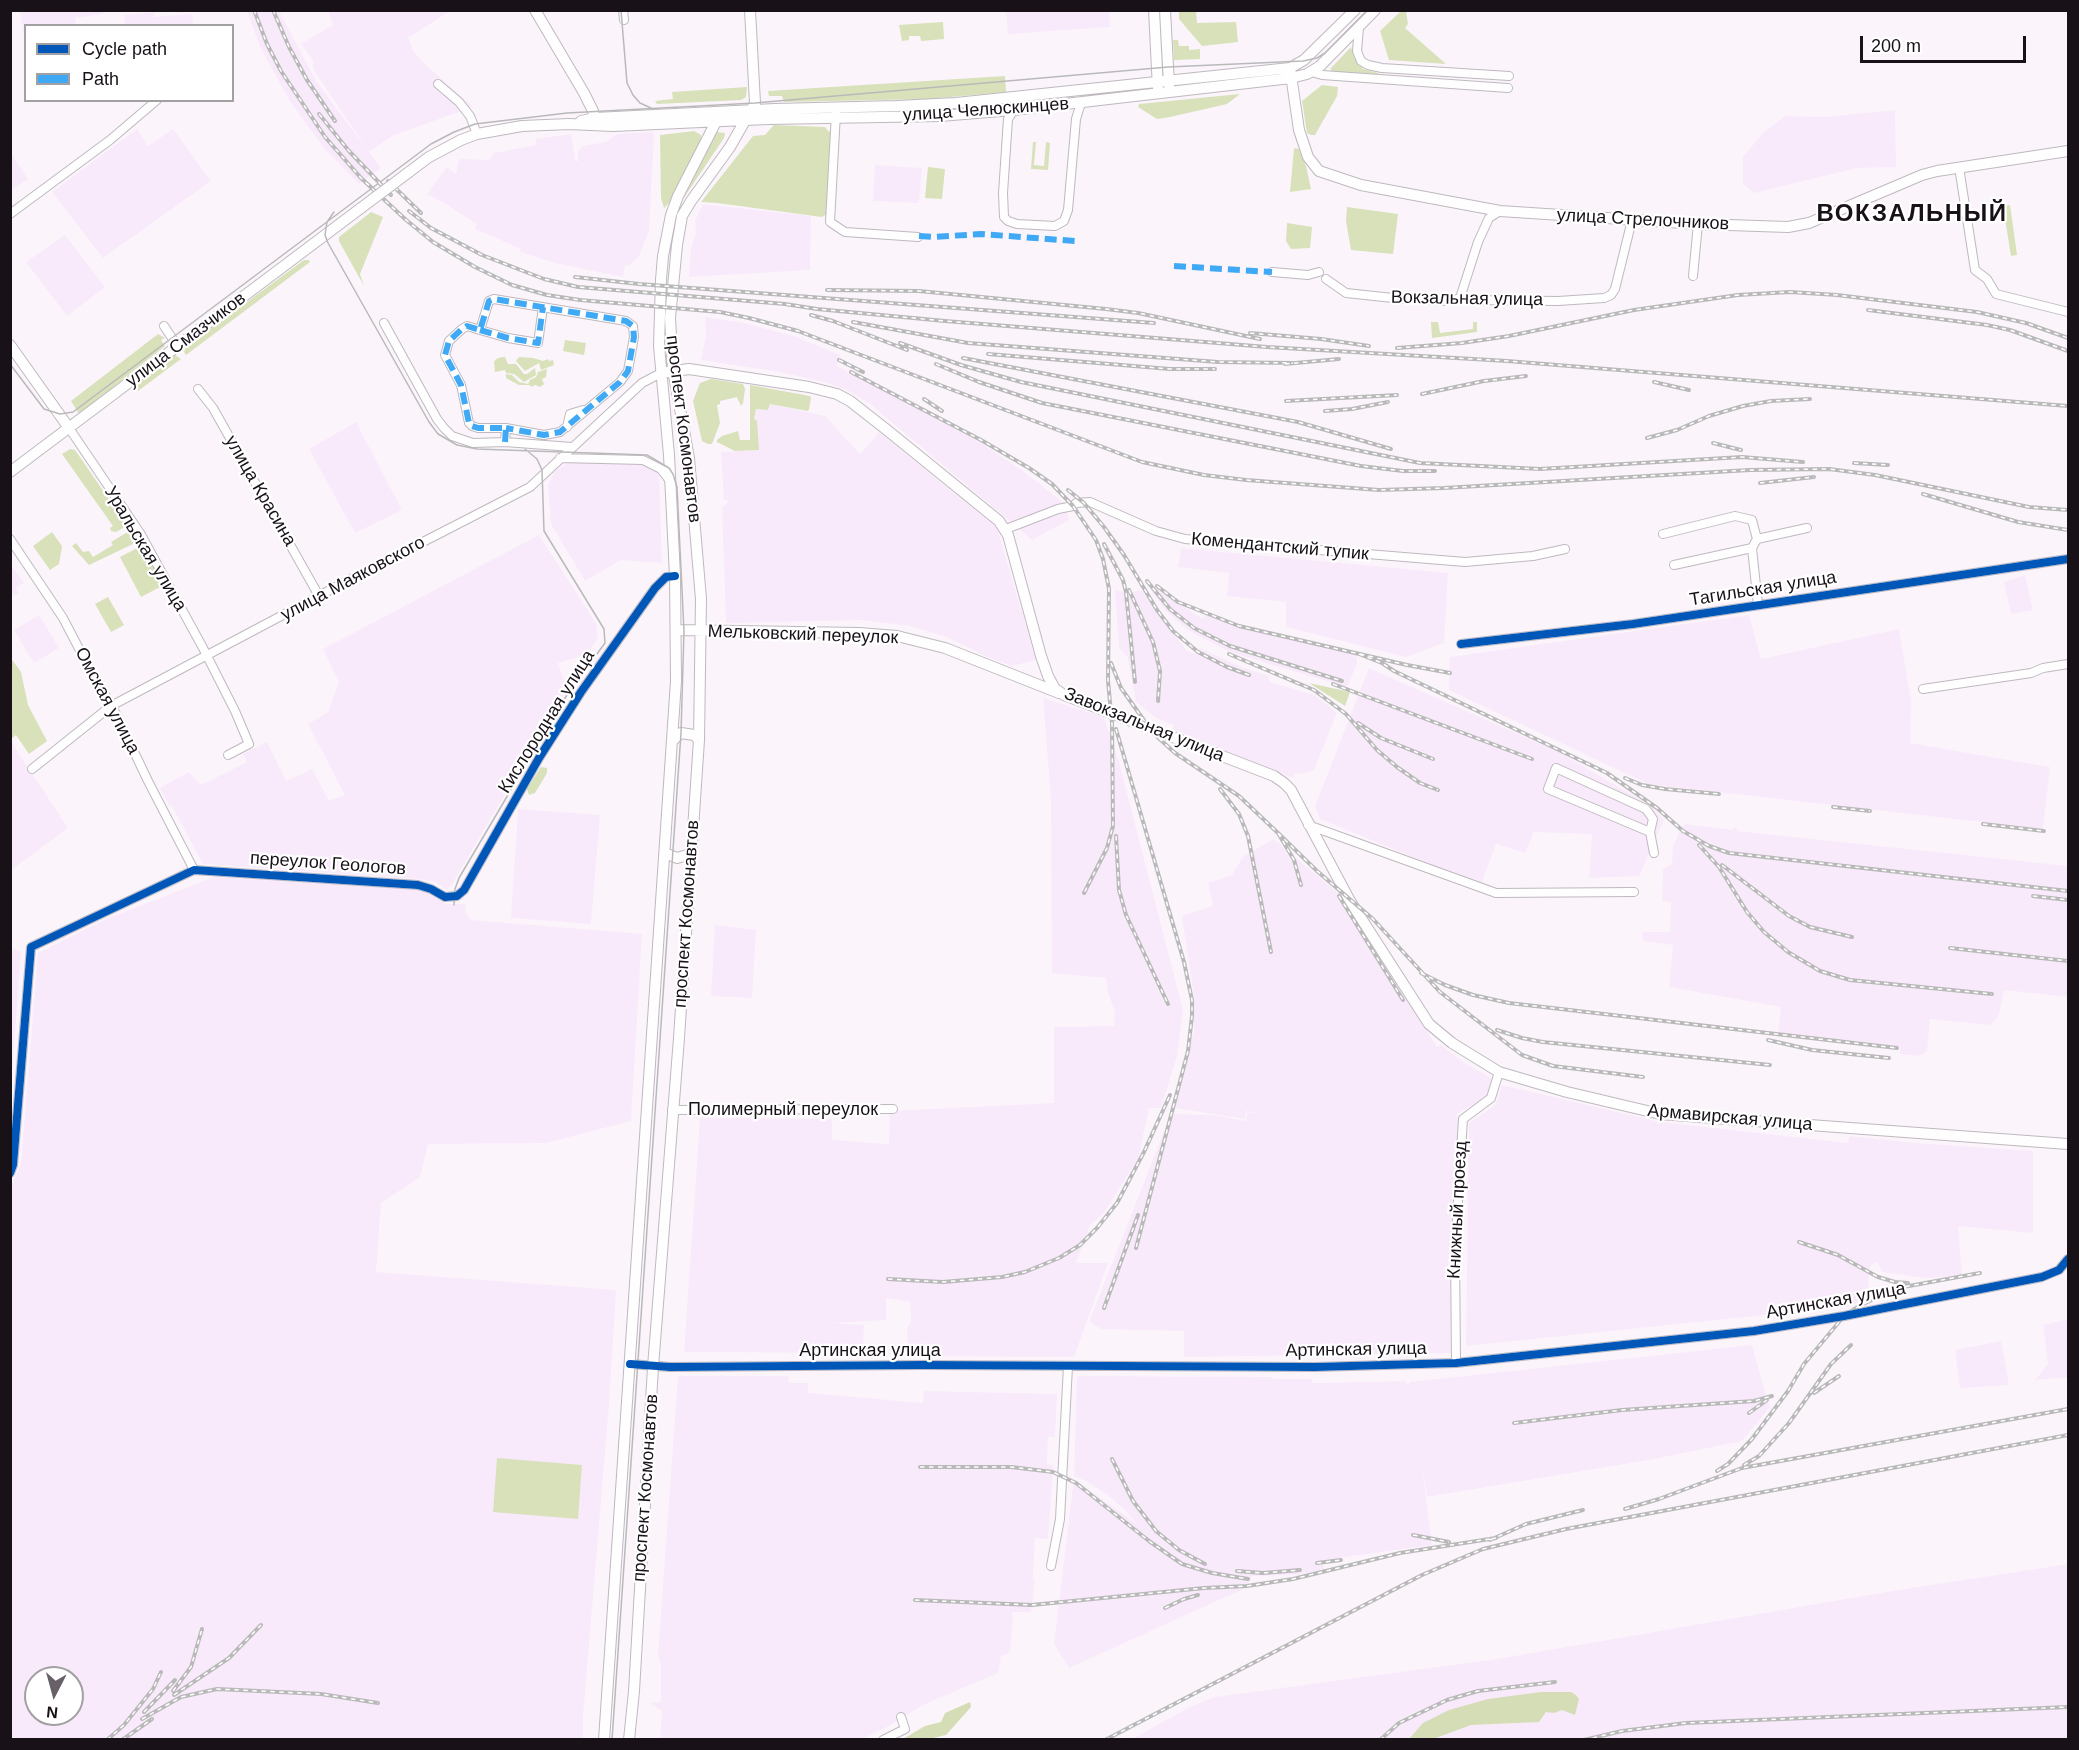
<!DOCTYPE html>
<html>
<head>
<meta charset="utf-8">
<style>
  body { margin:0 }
  #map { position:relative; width:2079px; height:1750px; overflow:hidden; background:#fbf5fb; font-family:Helvetica,sans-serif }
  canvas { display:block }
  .frame { position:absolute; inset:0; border:12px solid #181218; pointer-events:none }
  .legend { position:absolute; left:24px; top:24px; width:210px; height:78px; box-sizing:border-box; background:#fff; border:2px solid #a3a0a3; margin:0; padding:8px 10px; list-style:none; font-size:18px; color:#181218 }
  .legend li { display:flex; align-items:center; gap:12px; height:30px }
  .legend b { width:30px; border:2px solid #a3a0a3 }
  .north { position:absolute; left:24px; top:1666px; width:60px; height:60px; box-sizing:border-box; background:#fff; border:2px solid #a3a0a3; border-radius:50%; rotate:186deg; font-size:16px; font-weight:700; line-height:24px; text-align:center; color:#181218 }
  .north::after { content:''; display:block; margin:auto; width:21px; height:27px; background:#676167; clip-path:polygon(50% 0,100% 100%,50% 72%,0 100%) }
  .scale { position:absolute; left:1860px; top:36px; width:166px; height:27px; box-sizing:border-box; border:3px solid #181218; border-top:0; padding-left:8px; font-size:18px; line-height:21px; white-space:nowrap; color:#181218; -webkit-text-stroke:4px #fff; paint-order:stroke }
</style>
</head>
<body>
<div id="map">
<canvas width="2079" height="1750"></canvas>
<div class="frame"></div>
<ul class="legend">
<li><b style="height:8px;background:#0057b8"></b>Cycle path</li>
<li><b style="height:8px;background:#3fa9f5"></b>Path</li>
</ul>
<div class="north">N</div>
<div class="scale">200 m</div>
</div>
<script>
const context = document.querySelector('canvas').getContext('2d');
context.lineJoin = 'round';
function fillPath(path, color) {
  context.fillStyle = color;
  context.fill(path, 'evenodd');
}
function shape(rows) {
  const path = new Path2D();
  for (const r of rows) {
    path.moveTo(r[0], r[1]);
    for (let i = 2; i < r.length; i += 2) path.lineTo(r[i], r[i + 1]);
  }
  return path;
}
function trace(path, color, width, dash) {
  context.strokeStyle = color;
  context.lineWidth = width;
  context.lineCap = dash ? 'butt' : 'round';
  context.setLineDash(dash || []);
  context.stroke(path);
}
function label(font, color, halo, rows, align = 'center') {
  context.font = font + ' Helvetica,sans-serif';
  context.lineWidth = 4.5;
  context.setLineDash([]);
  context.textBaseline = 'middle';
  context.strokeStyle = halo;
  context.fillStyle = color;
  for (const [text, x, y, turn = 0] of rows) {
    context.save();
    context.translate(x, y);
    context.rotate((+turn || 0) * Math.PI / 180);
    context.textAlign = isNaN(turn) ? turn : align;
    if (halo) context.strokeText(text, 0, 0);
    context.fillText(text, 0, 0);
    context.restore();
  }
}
fillPath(shape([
  [102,10,103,14,75,18,76,25,26,26,24,36,20,11],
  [247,11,279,11,316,81,381,168,359,184,324,148,289,100,260,47],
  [328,11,450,11,408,38,414,52,425,64,473,107,394,135,369,152,313,69,313,60,301,44,333,25],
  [1006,11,1109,11,1110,27,1008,34],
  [154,12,154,17,192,14,193,25,125,25,124,15],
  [1895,110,1896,167,1857,168,1754,193,1743,184,1743,157,1764,132,1785,116,1824,117],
  [137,129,148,146,173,129,211,181,103,258,52,192],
  [651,132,654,135,649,230,639,256,629,266,625,265,623,277,555,263,520,252,521,249,475,229,477,224,444,203,427,194,447,167,456,174,459,159,489,160,494,153,536,145,536,139,571,134,575,161,578,161,578,153,582,146,606,142,617,134],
  [11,153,28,179,11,191,10,191],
  [875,165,922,168,919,203,873,201],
  [703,204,811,216,810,270,689,277,691,248,696,233,695,221],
  [65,235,105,287,67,316,26,262],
  [705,317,744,323,794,336,840,355,837,366,976,440,1022,470,1065,504,1069,520,1032,540,870,404,849,391,831,384,780,372,701,360,706,335],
  [770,404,825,416,860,454,879,432,997,528,1036,660,1012,666,985,656,947,637,910,626,862,620,726,623,722,508,729,501,724,500,721,452,759,450,754,419,756,409,768,410],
  [356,422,402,510,355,533,309,449],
  [569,462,636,464,652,468,659,475,662,563,621,560,585,581,551,524,548,486,554,472],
  [539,535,596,623,598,637,587,655,558,663,567,689,451,886,447,890,435,882,418,879,203,864,172,806,170,807,160,788,189,772,201,785,247,762,243,754,267,742,286,781,312,769,329,801,345,795,308,724,328,712,339,682,323,649],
  [1181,548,1448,573,1444,643,1406,657,1286,627,1286,602,1227,596,1229,573,1178,567],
  [10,563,24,583,16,588,19,593,11,597],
  [2025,575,2033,610,2011,614,2004,582],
  [1156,587,1202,619,1206,615,1238,627,1357,655,1357,664,1347,687,1230,652,1189,631,1167,612,1151,591],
  [1115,590,1130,593,1141,590,1187,651,1196,654,1200,648,1241,667,1269,676,1269,682,1315,695,1337,713,1314,770,1300,774,1295,773,1293,778,1172,730,1174,725,1156,718,1136,702,1128,658,1119,648],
  [39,615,59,648,34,663,14,630],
  [1749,615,1761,659,1899,629,1911,700,1910,743,2050,767,2043,829,1648,784,1449,690,1450,657],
  [1369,668,1559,752,1651,806,1664,820,1639,876,1589,878,1592,834,1534,832,1525,853,1496,844,1481,885,1320,819,1315,806],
  [1043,698,1104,717,1119,762,1183,1010,1177,1056,1161,1108,1149,1108,1138,1159,1103,1214,1090,1225,1076,1263,1108,1263,1074,1357,908,1356,907,1328,911,1322,910,1302,886,1298,886,1320,833,1323,864,1325,863,1353,684,1352,700,1118,832,1119,832,1140,889,1144,890,1111,1054,1103,1054,1027,1114,1026,1115,1012,1108,993,1106,978,1052,973,1051,800],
  [12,743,68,828,11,870,10,744],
  [518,809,600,815,591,924,511,918],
  [1685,824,1733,830,1734,828,1737,828,1737,831,2068,866,2068,997,2004,990,1999,1015,1990,1025,1930,1019,1927,1051,1920,1056,1900,1054,1900,1047,1778,1033,1781,1007,1669,987,1673,945,1643,941,1642,932,1670,932,1671,902,1662,901,1663,869,1672,864,1673,846,1681,829],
  [1273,839,1281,844,1291,861,1296,858,1343,897,1437,1047,1441,1045,1465,1063,1493,1079,1487,1096,1457,1114,1459,1122,1453,1213,1451,1353,1184,1357,1184,1331,1101,1329,1089,1322,1171,1114,1213,1115,1246,1121,1247,1112,1264,1114,1246,1111,1245,1119,1174,1108,1194,1031,1194,996,1182,917,1184,915,1213,906,1208,883,1232,875,1243,857],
  [214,877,423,890,443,900,445,904,465,904,466,914,472,920,642,934,631,1121,546,1143,428,1144,420,1177,381,1203,376,1272,616,1290,609,1404,583,1717,583,1739,11,1740,10,1190,21,1164,38,953,106,919],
  [36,1678,72,1678,72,1714,36,1714],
  [715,925,756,930,752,998,711,996],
  [11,947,21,952,11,1087],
  [1502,1085,1660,1122,1848,1143,1849,1136,1915,1143,2033,1151,2033,1233,1958,1226,1962,1275,1926,1278,1882,1272,1877,1262,1870,1266,1867,1299,1851,1306,1466,1346,1469,1123,1494,1106,1497,1101],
  [2068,1319,2068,1377,2035,1380,2048,1364,2043,1325],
  [2001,1341,2009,1385,1960,1388,1955,1350],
  [1752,1345,1768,1403,1771,1406,1742,1441,1649,1460,1427,1497,1422,1467,1432,1545,1323,1560,1324,1570,1292,1575,1252,1576,1247,1586,1241,1590,1069,1668,1054,1644,1074,1479,1137,1524,1124,1509,1109,1496,1088,1482,1074,1476,1077,1376,1273,1377,1273,1379,1312,1379,1312,1383,1324,1383,1404,1381,1409,1385,1410,1382],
  [678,1376,788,1376,789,1383,808,1383,808,1393,923,1403,924,1391,1057,1394,1055,1437,1048,1437,1047,1464,1053,1465,1053,1468,1048,1539,1035,1538,1033,1575,1033,1579,1035,1579,1031,1612,1012,1612,1013,1619,1010,1652,1001,1656,998,1673,923,1705,889,1726,862,1739,660,1739,662,1711,651,1704,652,1702,661,1702,661,1667,658,1655],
  [2068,1564,2068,1739,1130,1740,1190,1707,1215,1697,1497,1659,1892,1591]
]), '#f9eafb');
fillPath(shape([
  [1179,11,1196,11,1197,23,1236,22,1238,42,1202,46,1179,19],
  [1401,11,1406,11,1408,24,1405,28,1446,64,1389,60,1380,31],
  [943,22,944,39,921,41,920,36,909,36,909,40,902,41,899,25],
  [1173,40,1178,40,1179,46,1189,46,1189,50,1200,49,1200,59,1174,60],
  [1351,47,1354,57,1363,69,1378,73,1379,75,1331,72,1331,68],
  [1005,76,1006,92,928,99,784,102,782,96,769,96,768,91],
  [1322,85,1338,87,1337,96,1315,135,1311,135,1307,133,1302,101],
  [747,87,746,97,741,100,657,104,655,101,673,99,672,92],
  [1240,94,1227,104,1170,117,1157,119,1138,107,1139,104],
  [774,125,825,127,828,131,834,133,829,213,822,217,717,203,701,202,753,136,765,135],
  [694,131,701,135,701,143,669,203,664,208,661,198,660,135],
  [717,132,725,133,724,138,683,199],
  [1033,142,1036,142,1034,165,1044,166,1046,142,1050,143,1048,170,1031,169],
  [1294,148,1299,149,1306,166,1311,189,1290,192],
  [928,167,945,169,942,199,925,198],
  [2010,205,2017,255,2011,256,2003,206],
  [1347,207,1398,214,1393,254,1351,250,1346,221],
  [371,212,383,217,360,274,364,286,339,241,339,237],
  [1287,223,1312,227,1310,248,1291,249,1286,241],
  [304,260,309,260,310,262,186,355,184,352,186,347],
  [1431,322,1438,322,1440,333,1473,329,1473,322,1477,322,1477,332,1432,338],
  [158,334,165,338,161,340,165,346,79,414,71,401],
  [565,340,586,343,584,355,563,351],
  [175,355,181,359,138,391,132,390,135,385],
  [502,357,505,357,508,364,516,364,524,374,527,374,535,368,536,375,524,382,514,374,506,373,505,370,495,372,494,362,496,359],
  [519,357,533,358,543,361,548,359,549,361,553,360,554,365,541,370,539,363,525,371,516,361],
  [547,369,546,377,542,379,544,384,540,387,535,385,531,387,530,385,519,385,506,378,506,374,512,375,519,382,528,384,530,380,536,377,538,372],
  [711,379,743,384,745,389,743,403,741,406,737,397,720,401,720,404,717,405,720,423,712,444,708,444,702,441,693,401,700,383],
  [750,385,810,396,811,398,809,409,808,411,770,404,768,410,756,409,754,419,757,421,759,450,735,451,717,442,717,440,722,436,738,431,740,440,750,440],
  [70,449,75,450,124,521,123,528,116,532,111,531,110,528,113,526,62,454],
  [131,530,136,539,133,544,89,565,72,546,76,543,83,552,89,551,93,557,113,545,111,542],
  [52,532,62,546,59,564,50,570,33,546],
  [143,545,164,585,141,597,120,557],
  [108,597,124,625,111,632,95,604],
  [10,657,21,672,28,705,47,741,29,754,16,735,11,739],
  [1309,683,1350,692,1345,706],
  [541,767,547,768,547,773,535,793,529,795,527,789],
  [497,1458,582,1465,578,1519,493,1512]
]), '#d8e1ba');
fillPath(shape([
  [1541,1692,1571,1692,1576,1695,1579,1699,1575,1715,1562,1710,1554,1713,1546,1712,1539,1722,1471,1725,1433,1739,1409,1739,1423,1723,1449,1710,1488,1699],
  [970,1702,971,1707,946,1735,929,1739,903,1739,925,1726,941,1722,945,1713]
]), '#d5ddb7');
const minor = shape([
  [623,10,624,20],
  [1359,27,1357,51,1361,61,1368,65,1382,68,1509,76],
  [1311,72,1322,75,1508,88],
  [438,84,459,102,470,116,477,134],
  [1023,96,1008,119,1003,193,1004,217,1008,221,1017,224,1055,226,1064,221,1068,210,1076,119,1081,103],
  [836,113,830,222,845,232,918,237],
  [1959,167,1975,270,1987,279,1996,294,2068,312],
  [10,214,110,140,157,100],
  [1272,272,1308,275,1319,272],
  [1693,276,1698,224],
  [1326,279,1346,293,1393,298,1451,301,1460,298,1467,300,1558,301,1604,298,1611,295,1615,289,1632,220],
  [1460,298,1478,242,1489,218,1500,211],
  [384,323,437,419,444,428,452,436,473,443,505,442,572,447],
  [164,326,172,338],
  [480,330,508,338,538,343,543,307],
  [198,389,213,408,319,596],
  [567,427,570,414,583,410],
  [69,428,140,533,203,648,235,711,249,744,228,755],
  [505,442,506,428,478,428,472,426,469,423,461,385,445,355,449,341,462,329,467,326,480,330,489,301,494,299,626,321,633,326,634,337,628,371,620,382,560,432,544,435,506,428],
  [560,458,643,460,661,469,670,481],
  [1006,529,1058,509,1073,506,1076,503,1090,502,1156,531,1185,539,1465,562,1533,556,1565,549],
  [1663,534,1735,516,1752,520,1757,539],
  [10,539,63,618,87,664,115,712,148,781,194,870],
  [1752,548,1758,605],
  [1674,565,1752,548,1757,539,1807,528],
  [1461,644,1633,624,2068,559],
  [1923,689,2031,673,2043,668,2068,664],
  [32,769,111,706,349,580,530,487,642,383,661,373],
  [1308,825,1496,893,1634,892],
  [1650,832,1548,789,1556,768,1646,809,1653,819,1650,832,1654,853],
  [672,1110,893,1109],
  [10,1173,13,1165,31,947,194,870,418,885,431,889,445,897,457,896,464,890,539,758,581,692,655,588,666,577,675,576],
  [1456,1363,1455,1250,1463,1119,1491,1098,1499,1072],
  [630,1364,670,1367,923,1365,1315,1367,1456,1363,1754,1331,1844,1316,2042,1277,2059,1270,2068,1259],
  [1051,1566,1060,1519,1068,1366],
  [883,1740,905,1729,901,1717]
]);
const major = shape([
  [535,10,584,93,593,111,595,123],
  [1154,10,1158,89],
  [1165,10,1169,85],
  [1290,68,1299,130,1308,157,1319,171,1361,185,1500,211,1698,224,1788,227,1809,223,1922,175,1937,171,2068,151],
  [581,121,595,118,775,109,897,106,956,103,1290,68,1304,60,1355,10],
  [409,172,429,157,461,140,477,134,522,126,569,124,613,126,768,119,940,116,1013,110,1291,78,1307,74,1320,66,1375,10],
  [10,345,69,428],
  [661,373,689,369,809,387,837,394,850,401,887,430,999,521,1008,535,1041,656,1048,676,1055,689,1064,695,1274,776,1284,783,1291,790,1350,901,1429,1024,1452,1043,1499,1072,1567,1092,1660,1114,2068,1144],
  [10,472,361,208],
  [676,630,859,633,897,636,945,648,1059,693],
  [672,741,681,733,694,735,699,740],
  [665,853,677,858,691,854],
  [604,1740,676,681,675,576,669,455,659,346,661,280,663,256,671,215,678,196,721,112],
  [629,1740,634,1691,653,1367,679,1038,699,740,701,599,689,458,673,370,670,318,677,245,682,216,691,201,730,147,755,103,750,10]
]);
trace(minor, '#bfb9bf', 10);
trace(major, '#bfb9bf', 12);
trace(minor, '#fefefe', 8);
trace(major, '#fefefe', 10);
trace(shape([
  [621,10,627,83,633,95,640,103,653,109],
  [334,212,327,222,325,235,328,243,429,422,438,434,457,445,477,449,647,455,669,468,673,474,677,487,684,631,681,733,612,1740],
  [10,364,44,409,60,414,73,412,431,144,454,132,475,124,567,113,755,103,1168,67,1303,61,1317,58,1325,53,1368,10],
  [454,905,455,889,459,878,568,693,605,643,604,629,544,531,542,470,537,459,525,449]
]), '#bab9ba', 1.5);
const rail = shape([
  [254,10,267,44,281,71,325,137,361,178,405,219,433,242,475,267,512,285,547,295,580,300,720,312,749,318,798,331,1142,462,1204,475,1246,480,1379,490,1444,488,1750,470,1829,469,1875,475,2029,507,2068,510],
  [273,10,289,47,307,80,335,121],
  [319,114,349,151,391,195],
  [388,181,421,213],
  [409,211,431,228,482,255,544,279,578,287,785,304,817,309,945,321,1267,347,1507,361,2068,406],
  [575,277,639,284,1154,323],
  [827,290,919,291,1106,309,1138,313,1260,339],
  [1868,310,1987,325,2010,330,2068,351],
  [811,315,833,321,907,350],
  [853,322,968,343,1218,362,1293,363],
  [1250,333,1321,339,1369,346],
  [900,343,961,365,1021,382,1420,463,1540,469,1742,457,1803,462],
  [1397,348,1462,343,1509,336,1634,310,1738,295,1790,292,1837,295,1977,312,2026,323,2068,338],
  [988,354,1170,369,1215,369],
  [963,358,1298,422,1391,449],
  [839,360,863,372],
  [936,364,979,382,1042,403,1361,466,1403,471,1435,471],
  [1285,364,1339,359],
  [851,372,981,440,1029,468,1052,484,1073,506,1096,540,1103,559,1109,589,1108,681,1112,723,1113,826,1107,848,1084,893],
  [1654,382,1689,390],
  [1422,394,1484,381,1526,376],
  [924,399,942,411],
  [1286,401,1397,395],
  [1325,411,1352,409,1388,402],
  [1647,438,1677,430,1709,416,1743,406,1771,401,1810,399],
  [1713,443,1741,450],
  [1854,463,1888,465],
  [1760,483,1814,477],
  [1068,490,1084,503,1104,527,1124,555,1157,610,1173,631,1198,652,1227,667,1249,675],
  [1923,494,2018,522,2068,530],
  [1104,544,1123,580,1126,592,1135,682],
  [1147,581,1170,609,1194,628,1230,646,1342,681],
  [1157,586,1178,602,1239,626,1407,665,1450,673],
  [1129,590,1153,642,1160,671,1158,701],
  [1229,654,1314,690,1346,714,1377,750,1397,767,1420,783,1438,790],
  [1359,654,1382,663,1394,671,1607,773,1657,808,1683,831,1709,846,1729,853,2068,891],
  [1111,663,1121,688,1153,733,1175,753,1239,796,1278,833,1294,860,1301,885],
  [1333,684,1532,759],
  [1358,723,1381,738,1433,759],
  [1116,729,1184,962,1192,1000,1192,1016,1188,1051,1136,1248],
  [1625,778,1642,785,1665,789,1719,794],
  [1220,789,1239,814,1248,836,1271,952],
  [1833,807,1870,811],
  [1983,824,2044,831],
  [1278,833,1317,871,1373,919,1440,992,1522,1055,1553,1066,1643,1077],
  [1116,836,1119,890,1126,915,1168,1004],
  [1699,845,1719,867,1747,912,1764,932,1788,952,1820,971,1850,980,1992,994],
  [1722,865,1789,916,1810,927,1852,937],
  [1339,896,1403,1000],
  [2033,896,2068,900],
  [1950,948,2068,961],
  [1421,973,1445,985,1473,995,1509,1003,1897,1048],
  [1497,1030,1522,1038,1543,1042,1770,1065],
  [1768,1040,1812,1050,1889,1058],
  [1799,1242,1838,1255,1878,1277,1895,1282,1908,1283],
  [888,1279,943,1282,1002,1277,1025,1272,1059,1258,1080,1245,1097,1228,1117,1203,1144,1152,1170,1095],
  [1104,1308,1138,1215],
  [1814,1393,1839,1376],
  [1749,1413,1767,1400],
  [1514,1423,1622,1410,1754,1401,1772,1396],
  [1112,1459,1133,1501,1156,1531,1179,1550,1205,1564],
  [1744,1465,1759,1456,1789,1423,1831,1364,1851,1345],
  [920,1467,1011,1467,1053,1472,1076,1483,1149,1541,1182,1564,1212,1573,1248,1579],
  [1717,1471,1728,1464,1752,1439,1788,1391,1804,1364,1844,1316,1859,1306,1898,1288,1980,1273],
  [1625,1509,1659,1499,1742,1468,2068,1409],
  [1413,1535,1449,1542],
  [1490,1540,1526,1524,1583,1510],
  [1317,1563,1341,1560],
  [1237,1571,1263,1573,1300,1570],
  [915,1600,1032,1605,1204,1588,1247,1586,1293,1579,1400,1553,1496,1538],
  [1165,1608,1184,1599,1198,1595],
  [173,1691,191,1667,202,1629],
  [174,1695,229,1658,261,1625],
  [144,1712,175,1680],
  [142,1719,181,1697,217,1689,321,1694,378,1703],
  [107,1740,124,1725,153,1689,161,1672],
  [122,1740,152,1719],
  [1105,1740,1422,1575,1483,1549,1566,1529,2068,1435],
  [1380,1740,1399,1723,1447,1700,1478,1691,1555,1682],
  [1584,1740,1622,1731,1686,1723,2068,1707]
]);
trace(rail, '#bab9ba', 4);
trace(rail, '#fff', 1.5, [4.5]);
const majorBridge = shape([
  [361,208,409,172]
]);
trace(majorBridge, '#bfb9bf', 12, []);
trace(majorBridge, '#fefefe', 10);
trace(shape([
  [919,236,933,237,981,234,1075,241],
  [1174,266,1272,272],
  [480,330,508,338,538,343,543,307],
  [505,442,506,428,478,428,472,426,469,423,461,385,445,355,449,341,462,329,467,326,480,330,489,301,494,299,626,321,633,326,634,337,628,371,620,382,560,432,544,435,506,428]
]), '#3fa9f5', 6, [12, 6]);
trace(shape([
  [1461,644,1633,624,2068,559],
  [10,1173,13,1165,31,947,194,870,418,885,431,889,445,897,457,896,464,890,539,758,581,692,655,588,666,577,675,576],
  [630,1364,670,1367,923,1365,1315,1367,1456,1363,1754,1331,1844,1316,2042,1277,2059,1270,2068,1259]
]), '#0057b8', 8);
label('18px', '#181218', '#fff', [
  ["улица Челюскинцев",986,110,-4],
  ["улица Стрелочников",1643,220,3],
  ["Вокзальная улица",1467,299,1],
  ["улица Смазчиков",186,340,-37],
  ["проспект Космонавтов",683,429,83],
  ["улица Красина",260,491,60],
  ["Комендантский тупик",1280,547,5],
  ["Уральская улица",145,549,59],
  ["улица Маяковского",353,579,-28],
  ["Тагильская улица",1763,589,-9],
  ["Мельковский переулок",803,635,2],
  ["Омская улица",107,701,62],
  ["Кислородная улица",547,722,-58],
  ["Завокзальная улица",1144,725,22],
  ["переулок Геологов",328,864,4],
  ["проспект Космонавтов",687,914,-86],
  ["Полимерный переулок",783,1110],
  ["Армавирская улица",1730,1118,5],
  ["Книжный проезд",1458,1210,-87],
  ["Артинская улица",1836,1301,-10],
  ["Артинская улица",1356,1350,-1],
  ["Артинская улица",870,1351],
  ["проспект Космонавтов",646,1488,-86]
]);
context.letterSpacing = '1.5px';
label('bold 24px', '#181218', '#fff', [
  ["ВОКЗАЛЬНЫЙ",1912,214]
]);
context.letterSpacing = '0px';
</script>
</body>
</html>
